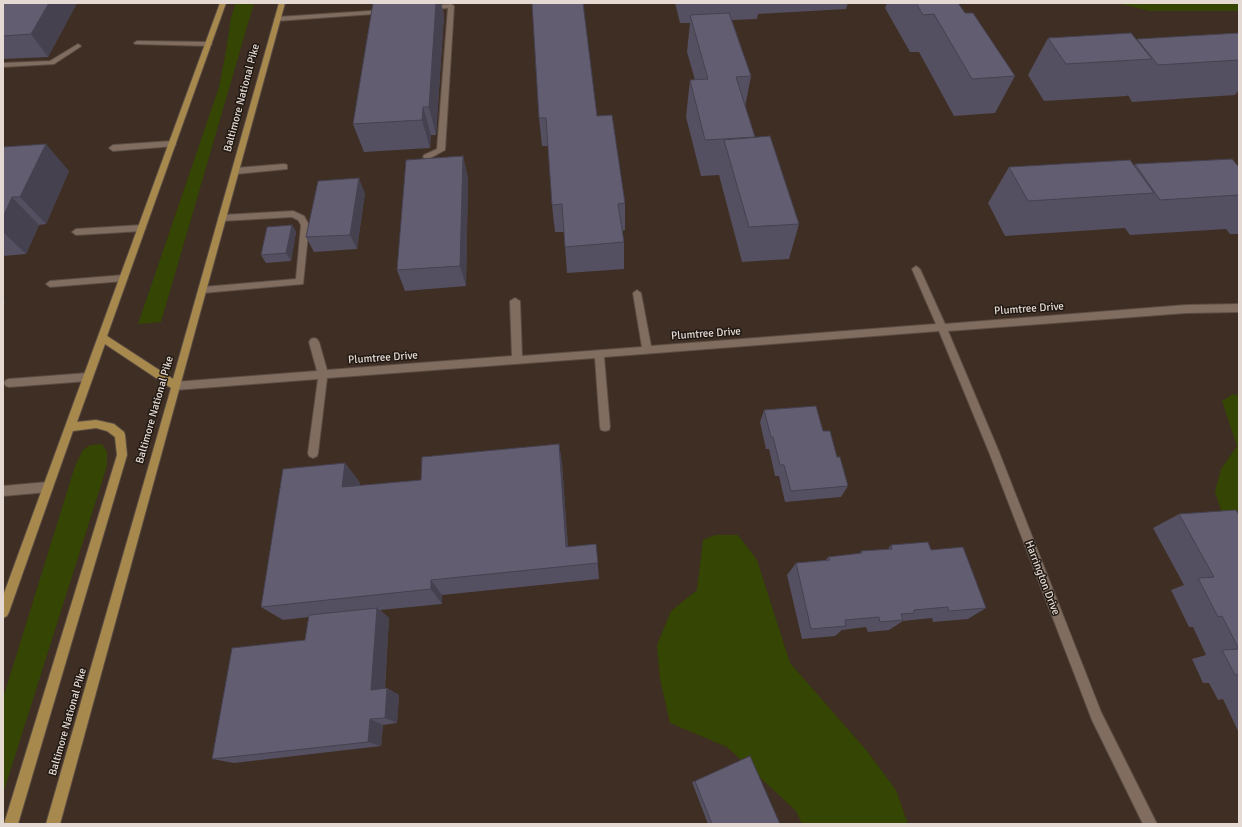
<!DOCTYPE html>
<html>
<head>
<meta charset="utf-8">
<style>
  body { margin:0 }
  #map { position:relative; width:1242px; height:827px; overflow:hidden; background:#3f2e23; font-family:Signika,sans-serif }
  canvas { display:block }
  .frame { position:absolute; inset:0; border:4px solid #e5dad3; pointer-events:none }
</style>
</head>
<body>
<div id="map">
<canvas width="1242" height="827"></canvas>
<div class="frame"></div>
</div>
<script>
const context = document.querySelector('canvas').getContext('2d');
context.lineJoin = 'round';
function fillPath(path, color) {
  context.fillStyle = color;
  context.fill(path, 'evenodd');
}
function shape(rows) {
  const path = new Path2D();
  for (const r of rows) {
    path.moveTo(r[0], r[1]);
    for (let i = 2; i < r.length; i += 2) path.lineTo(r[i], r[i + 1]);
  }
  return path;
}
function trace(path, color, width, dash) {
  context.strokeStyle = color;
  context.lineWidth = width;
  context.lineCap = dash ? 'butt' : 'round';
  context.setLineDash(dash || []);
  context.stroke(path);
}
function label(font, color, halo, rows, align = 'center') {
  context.font = font + ' Signika,sans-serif';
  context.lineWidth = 3;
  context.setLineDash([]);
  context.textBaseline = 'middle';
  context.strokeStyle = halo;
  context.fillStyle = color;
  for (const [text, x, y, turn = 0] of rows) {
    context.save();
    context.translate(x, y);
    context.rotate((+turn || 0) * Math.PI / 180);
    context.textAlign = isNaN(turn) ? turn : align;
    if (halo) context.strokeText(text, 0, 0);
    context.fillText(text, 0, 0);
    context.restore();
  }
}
fillPath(shape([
  [236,3,254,3,161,322,138,324,219,87,226,51,231,17],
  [1117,3,1239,3,1239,11,1150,11],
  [1233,394,1239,396,1239,538,1226,524,1215,492,1221,469,1237,446,1222,401],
  [102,444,107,452,107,466,3,794,3,698,75,466,83,450,90,445],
  [715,535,738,535,757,560,790,663,867,751,896,790,908,824,802,824,796,811,727,747,670,723,660,679,657,645,671,611,697,590,703,540]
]), '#344504');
const minor = shape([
  [451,4,454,6,445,150,427,160,423,157,424,155,437,149,448,8,429,10,426,8,429,6,451,4],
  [385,10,388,12,387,13,277,21,274,19,277,17,385,10],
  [137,41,209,42,212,44,209,46,135,44,134,43,137,41],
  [78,44,81,46,80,47,54,64,3,67,3,63,50,61,78,44],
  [172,141,176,144,175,146,113,151,109,148,113,145,172,141],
  [284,164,287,165,287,169,236,174,232,171,236,168,284,164],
  [293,211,304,216,309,225,303,284,203,293,200,292,199,290,203,287,296,279,301,225,298,220,292,217,222,221,218,218,222,215,293,211],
  [142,225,146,228,142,231,76,235,72,232,76,229,142,225],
  [916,266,920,269,945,324,1186,305,1239,304,1239,312,1186,313,948,331,999,452,1101,712,1157,824,1143,824,1092,720,989,452,939,331,604,357,610,427,609,430,605,431,601,430,600,427,595,358,327,378,318,453,317,456,313,458,309,456,308,453,318,379,175,390,172,389,170,386,172,383,175,382,317,371,309,342,311,339,314,338,317,339,319,342,327,370,512,356,510,301,515,298,520,301,522,356,642,347,633,293,637,290,641,293,651,346,936,324,912,269,916,266],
  [124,275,128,278,124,281,50,287,46,284,50,281,124,275],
  [88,373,91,374,93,377,91,380,88,381,9,387,6,386,4,383,6,380,9,379,88,373],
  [48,482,52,484,53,487,52,490,48,492,3,496,3,486,48,482]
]);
const major = shape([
  [220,3,226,3,107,336,173,379,279,3,285,3,60,824,46,824,171,388,105,344,77,422,96,420,114,424,124,432,125,435,127,455,18,824,4,824,117,455,115,437,107,431,96,428,73,431,9,612,7,616,3,618,3,596,220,3]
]);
trace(minor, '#5b4d44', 2);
trace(major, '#5b4d44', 2);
fillPath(minor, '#806d60');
fillPath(major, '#a8894d');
fillPath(shape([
  [3,3,77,3,48,57,3,59],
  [373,3,441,3,444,15,436,135,431,135,430,148,364,152,353,124],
  [675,3,848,3,846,9,758,14,757,19,732,20,751,76,745,107,754,137,799,224,789,259,742,262,719,175,701,176,686,117,690,80,695,80,687,52,690,23,680,23],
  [887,3,958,3,965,13,1015,76,995,113,954,116,919,52,910,52,885,8],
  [1239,33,1239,90,1235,95,1132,102,1128,95,1127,96,1044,101,1028,75,1048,38,1137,40,1137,39],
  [597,116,625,203,625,230,622,231,624,242,624,269,567,273,564,232,555,232,552,205,548,146,542,146,539,118],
  [3,147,69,171,46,224,39,225,26,254,3,256],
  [463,156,468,178,466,286,405,291,397,270],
  [1135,164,1239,166,1239,234,1230,234,1226,229,1130,235,1125,228,1124,228,1005,236,988,203,1009,167,1135,165],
  [365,193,357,249,314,252,306,237],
  [292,225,296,232,291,261,266,263,261,255],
  [764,410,823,431,837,457,848,486,841,497,785,502,779,476,775,476,769,449,766,449,760,422],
  [559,444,562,464,568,547,596,544,599,579,442,595,442,604,380,610,389,618,385,688,387,688,399,695,397,723,383,725,381,746,234,763,212,759,305,640,309,617,283,620,261,607,345,463,360,483,360,486,421,480],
  [1179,514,1239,515,1239,733,1223,699,1218,700,1209,683,1203,683,1192,659,1206,655,1193,627,1189,627,1171,590,1184,585,1153,528],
  [891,545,931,550,986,608,968,619,933,622,932,618,903,621,889,630,868,632,866,627,842,630,835,636,802,639,787,575,796,563,826,560,828,557,859,554,861,551,888,549],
  [695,781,780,824,708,824,692,782]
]), '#545061');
fillPath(shape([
  [49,3,77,3,48,57,31,34],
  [436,3,441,3,444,15,436,135,429,107],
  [423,107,431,135,430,148,422,120],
  [46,144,69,171,46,224,20,197],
  [463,156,468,178,466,286,460,266],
  [359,178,365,193,357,249,350,235],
  [12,197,39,225,26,254,3,232,3,217],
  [292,225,296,232,291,261,286,253],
  [3,300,5,302,3,306],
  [559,444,562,464,569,563,566,547],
  [345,463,360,483,358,506,342,487],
  [431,580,442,595,442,604,431,589],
  [377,608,389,618,384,697,371,690],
  [387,688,399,695,397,723,385,718],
  [370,719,383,725,381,746,368,742]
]), '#45414f');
const building = shape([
  [3,3,49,3,31,34,3,36,3,3],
  [373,3,436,3,429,107,423,107,422,120,353,124,373,3],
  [532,3,583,3,597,116,612,115,625,203,618,204,624,242,565,247,562,204,552,205,546,118,539,118,532,3],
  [916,3,958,3,965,13,973,13,1015,76,972,79,934,14,923,15,916,3],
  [729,13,751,76,736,77,755,137,705,140,690,80,708,79,690,15,729,13],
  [1131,33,1152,59,1066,64,1048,38,1131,33],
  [1239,33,1239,60,1158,65,1137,39,1239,33],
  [770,136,799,224,749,227,724,140,770,136],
  [46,144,20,197,12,197,3,217,3,147,46,144],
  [463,156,460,266,397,270,406,160,463,156],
  [1232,159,1238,166,1239,166,1239,195,1160,200,1135,164,1232,159],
  [1130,160,1154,193,1028,201,1009,167,1130,160],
  [359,178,350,235,306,237,318,181,359,178],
  [292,225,286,253,261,255,267,227,292,225],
  [816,406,823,431,830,431,837,457,840,457,848,486,791,491,784,465,780,465,773,437,771,437,764,410,816,406],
  [559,444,566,547,596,544,598,563,431,580,431,589,261,607,283,469,345,463,342,487,421,480,422,457,559,444],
  [1236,510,1239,515,1239,675,1235,675,1222,650,1239,649,1222,616,1218,617,1198,578,1214,577,1179,514,1236,510],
  [928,542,931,550,963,547,986,608,949,611,948,607,914,610,914,613,901,614,903,620,880,622,879,617,845,620,846,626,811,629,796,563,830,560,828,557,862,553,861,551,892,549,891,545,928,542],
  [377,608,371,690,387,688,385,718,370,719,368,742,212,759,232,648,305,640,309,615,377,608],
  [750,756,780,824,712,824,695,781,750,756]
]);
fillPath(building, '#625d71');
trace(building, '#45414f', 1);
label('11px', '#e5dad3', '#201813', [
  ["Baltimore National Pike",242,98,-75],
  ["Plumtree Drive",1029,309,-4],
  ["Plumtree Drive",706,334,-4],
  ["Plumtree Drive",383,358,-4],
  ["Baltimore National Pike",155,410,-74],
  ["Harrington Drive",1042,578,69],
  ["Baltimore National Pike",68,722,-74]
]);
</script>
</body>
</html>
